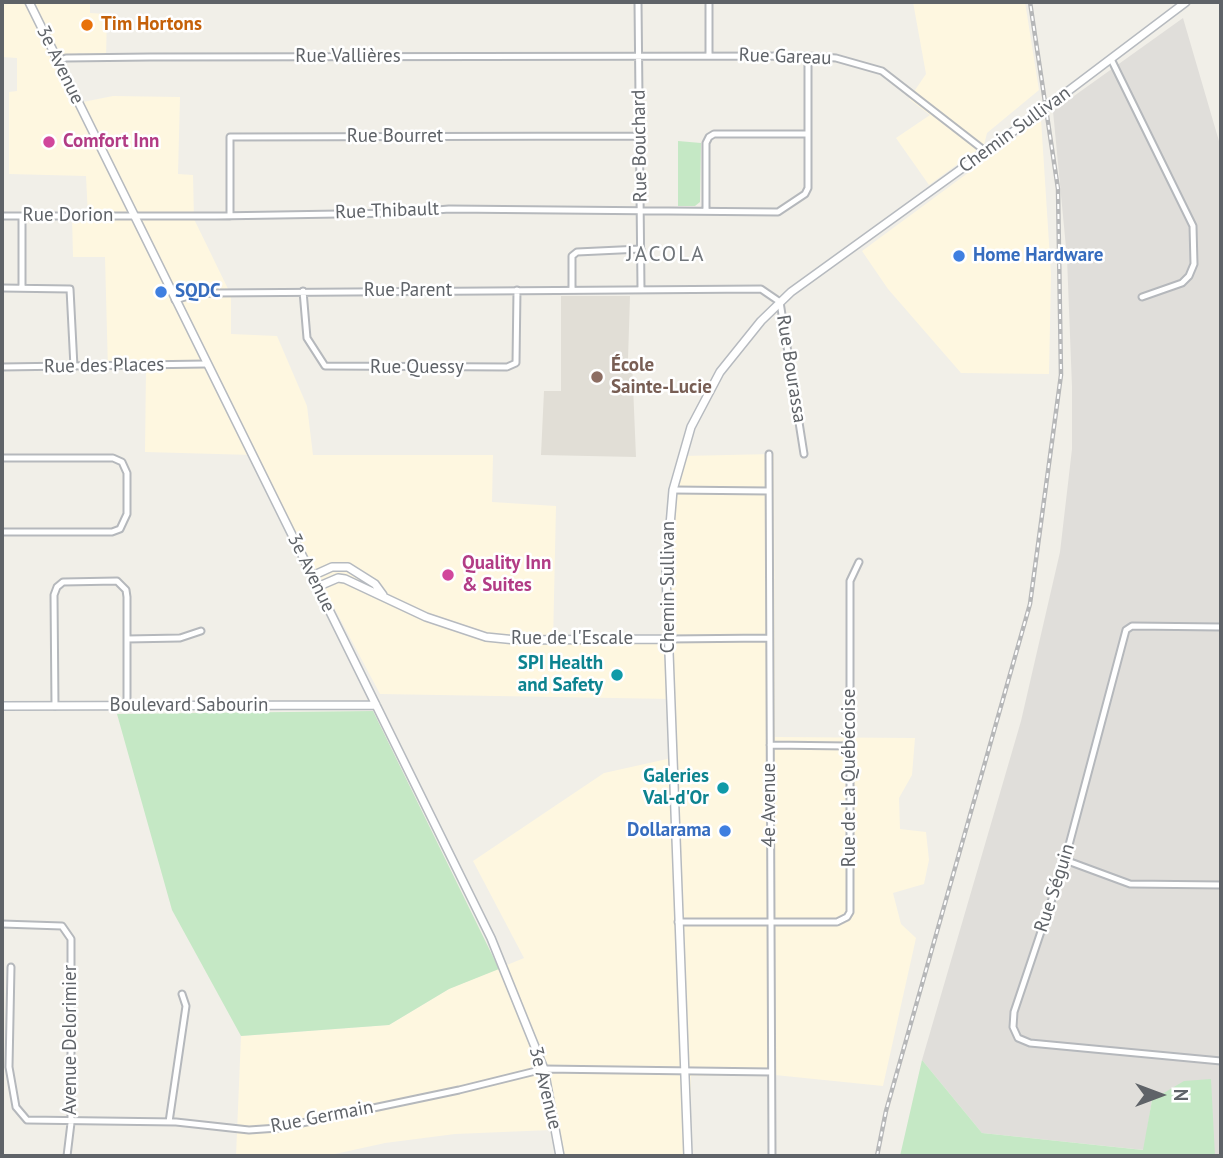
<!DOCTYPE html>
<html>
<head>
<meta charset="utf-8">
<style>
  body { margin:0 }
  #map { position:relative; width:1223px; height:1158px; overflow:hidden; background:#f1efe8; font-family:"PT Sans",sans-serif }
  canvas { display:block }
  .frame { position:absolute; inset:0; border:4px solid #5f6368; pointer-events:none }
  .north { position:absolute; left:1125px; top:1060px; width:70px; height:70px; -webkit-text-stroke:5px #fff; paint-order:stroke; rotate:90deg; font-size:19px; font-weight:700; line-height:28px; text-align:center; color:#5f6368 }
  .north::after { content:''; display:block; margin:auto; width:24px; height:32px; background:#5f6368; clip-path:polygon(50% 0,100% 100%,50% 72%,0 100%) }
</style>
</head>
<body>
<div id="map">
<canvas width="1223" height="1158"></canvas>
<div class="frame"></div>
<div class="north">N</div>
</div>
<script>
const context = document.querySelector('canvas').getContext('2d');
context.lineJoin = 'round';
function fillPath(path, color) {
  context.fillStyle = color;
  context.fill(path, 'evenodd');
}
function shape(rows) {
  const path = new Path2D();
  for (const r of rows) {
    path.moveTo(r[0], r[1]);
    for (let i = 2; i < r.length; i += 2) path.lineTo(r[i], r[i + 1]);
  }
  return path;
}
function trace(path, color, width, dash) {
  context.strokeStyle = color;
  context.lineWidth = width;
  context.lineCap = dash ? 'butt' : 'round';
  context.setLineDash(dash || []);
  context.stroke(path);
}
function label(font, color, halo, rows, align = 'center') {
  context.font = font + ' "PT Sans",sans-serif';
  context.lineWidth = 5;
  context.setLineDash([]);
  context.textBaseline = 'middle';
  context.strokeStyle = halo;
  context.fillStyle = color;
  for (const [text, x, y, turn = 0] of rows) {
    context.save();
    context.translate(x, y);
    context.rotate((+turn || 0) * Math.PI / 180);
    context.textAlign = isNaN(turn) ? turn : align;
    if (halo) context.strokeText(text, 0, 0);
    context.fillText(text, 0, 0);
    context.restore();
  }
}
fillPath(shape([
  [2,2,90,2,90,13,107,14,106,58,79,53,63,59,83,102,113,96,180,97,178,174,193,175,194,219,231,295,231,334,277,336,307,406,313,455,493,455,492,502,556,506,553,643,670,642,672,500,682,456,774,454,775,737,915,738,912,775,899,798,900,829,926,832,929,860,924,884,893,893,901,924,916,938,883,1086,775,1075,691,1076,691,1156,556,1156,551,1130,455,1134,385,1143,326,1156,236,1156,241,1036,389,1025,449,989,524,958,473,861,604,773,676,757,673,699,380,694,253,455,145,452,146,369,108,370,105,257,73,257,72,216,88,216,86,176,9,174,9,92,17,91,17,58,2,57],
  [913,2,1025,2,1039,90,987,133,984,145,929,185,896,138,930,115,909,99,926,74],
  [1041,119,1051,274,1049,374,961,373,888,289,862,251]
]), '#fef7e0');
fillPath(shape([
  [1183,18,1221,148,1221,1156,1211,1156,1152,1100,1144,1150,982,1133,922,1060,1021,721,1060,552,1072,449,1072,387,1067,258,1053,111]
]), '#e0deda');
fillPath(shape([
  [561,296,630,296,628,359,632,362,636,457,541,455,544,391,561,391]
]), '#e1ded6');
fillPath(shape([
  [678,141,701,143,700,202,695,206,678,206],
  [373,711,499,969,449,989,389,1025,241,1036,172,910,117,714],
  [922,1060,982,1133,1143,1150,1152,1100,1184,1081,1211,1079,1215,1156,900,1156]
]), '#c5e8c5');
const street = shape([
  [638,2,641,289],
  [709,56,709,2],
  [1111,59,1193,226,1194,264,1189,276,1182,283,1142,297],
  [58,61,66,58,150,57,808,56,836,58,882,71,985,151],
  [706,211,706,143,709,137,714,134,807,134],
  [2,216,216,216,401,213,449,209,778,212,805,194,808,188,808,56],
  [22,216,22,288],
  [230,216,230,137,640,136],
  [2,288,70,289,74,367],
  [572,290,572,256,577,252,641,249],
  [303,291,307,338,325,366,507,367,516,363,517,290],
  [175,300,195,294,214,293,761,289,780,302,804,454],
  [2,367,206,364],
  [769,454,772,1156],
  [2,458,113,458,122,462,127,473,127,514,120,529,112,532,2,532],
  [673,490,769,491],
  [1221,627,1132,626,1126,630,1065,860,1014,1012,1013,1027,1018,1038,1030,1043,1221,1061],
  [127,639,180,638,201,631],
  [668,639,769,638],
  [55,706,54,595,57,587,63,582,117,581,126,590,127,597,127,706],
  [770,745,849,746],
  [1065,860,1130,884,1221,885],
  [678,922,837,922,847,917,850,912,850,581,859,562],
  [2,924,62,926,71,939,71,1123,67,1156],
  [11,967,9,1067,16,1107,27,1120,176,1122,249,1130,278,1128,459,1090,544,1069,771,1072],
  [169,1122,186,1006,182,994]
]);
const secondary = shape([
  [29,2,491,938,544,1069,560,1156],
  [312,576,332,567,348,567,375,584,383,595],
  [317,587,338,578,345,579,426,617,486,637,516,640,668,639],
  [2,706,376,705],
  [688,1156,666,573,673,490,691,427,720,372,761,321,791,292,1047,107,1186,2]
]);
trace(street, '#b5b8bc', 9);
trace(secondary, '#b6babf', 10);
trace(street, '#fff', 5);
trace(secondary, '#fff', 7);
const rail = shape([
  [877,1156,886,1111,1030,604,1061,375,1058,189,1030,2]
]);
trace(rail, '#b6b7b8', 4.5);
trace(rail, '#fff', 2, [5]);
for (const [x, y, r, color] of [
  [87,25,7,"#e8710a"],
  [49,142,7,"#d1479c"],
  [959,256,7,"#3f7fe0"],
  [161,292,7,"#3f7fe0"],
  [597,377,7,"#8d6e63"],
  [448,575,7,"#d1479c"],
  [617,675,7,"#0f9aa8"],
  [723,788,7,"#0f9aa8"],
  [725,831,7,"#3f7fe0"]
]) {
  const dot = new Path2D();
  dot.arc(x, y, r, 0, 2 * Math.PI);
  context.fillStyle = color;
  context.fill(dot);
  trace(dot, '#fff', 2.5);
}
label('bold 19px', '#c56008', '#fff', [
  ["Tim Hortons",101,25]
], 'left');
label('19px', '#5f6368', '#fff', [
  ["Rue Vallières",348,57],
  ["Rue Gareau",785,57,2],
  ["3e Avenue",60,65,64],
  ["Chemin Sullivan",1015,130,-36],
  ["Rue Bourret",395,137],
  ["Rue Bouchard",640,146,-91],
  ["Rue Thibault",387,211,-2],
  ["Rue Dorion",68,216],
  ["Rue Parent",408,291],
  ["Rue des Places",104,366,-1],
  ["Rue Quessy",417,368],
  ["Rue Bourassa",791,369,81],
  ["3e Avenue",311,573,64],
  ["Chemin Sullivan",669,587,-90],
  ["Rue de l'Escale",572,639],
  ["Boulevard Sabourin",189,706],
  ["Rue de La Québécoise",850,778,-90],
  ["4e Avenue",770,805,-90],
  ["Rue Séguin",1055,888,-72],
  ["Avenue Delorimier",71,1040,-90],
  ["3e Avenue",545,1088,76],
  ["Rue Germain",322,1117,-11]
]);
label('bold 19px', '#b23c85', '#fff', [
  ["Comfort Inn",63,142],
  ["Quality Inn",462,564],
  ["& Suites",462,586]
], 'left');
label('bold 19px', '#366cbe', '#fff', [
  ["Home Hardware",973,256],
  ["SQDC",175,292],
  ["Dollarama",711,831,"right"]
], 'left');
label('bold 19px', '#785e54', '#fff', [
  ["École",611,366],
  ["Sainte-Lucie",611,388]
], 'left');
label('bold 19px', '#0d838f', '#fff', [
  ["SPI Health",603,664],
  ["and Safety",603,686],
  ["Galeries",709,777],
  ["Val-d'Or",709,799]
], 'right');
context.letterSpacing = '2px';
label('21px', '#70757a', '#fff', [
  ["JACOLA",666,255]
]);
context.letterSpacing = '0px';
</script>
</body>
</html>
